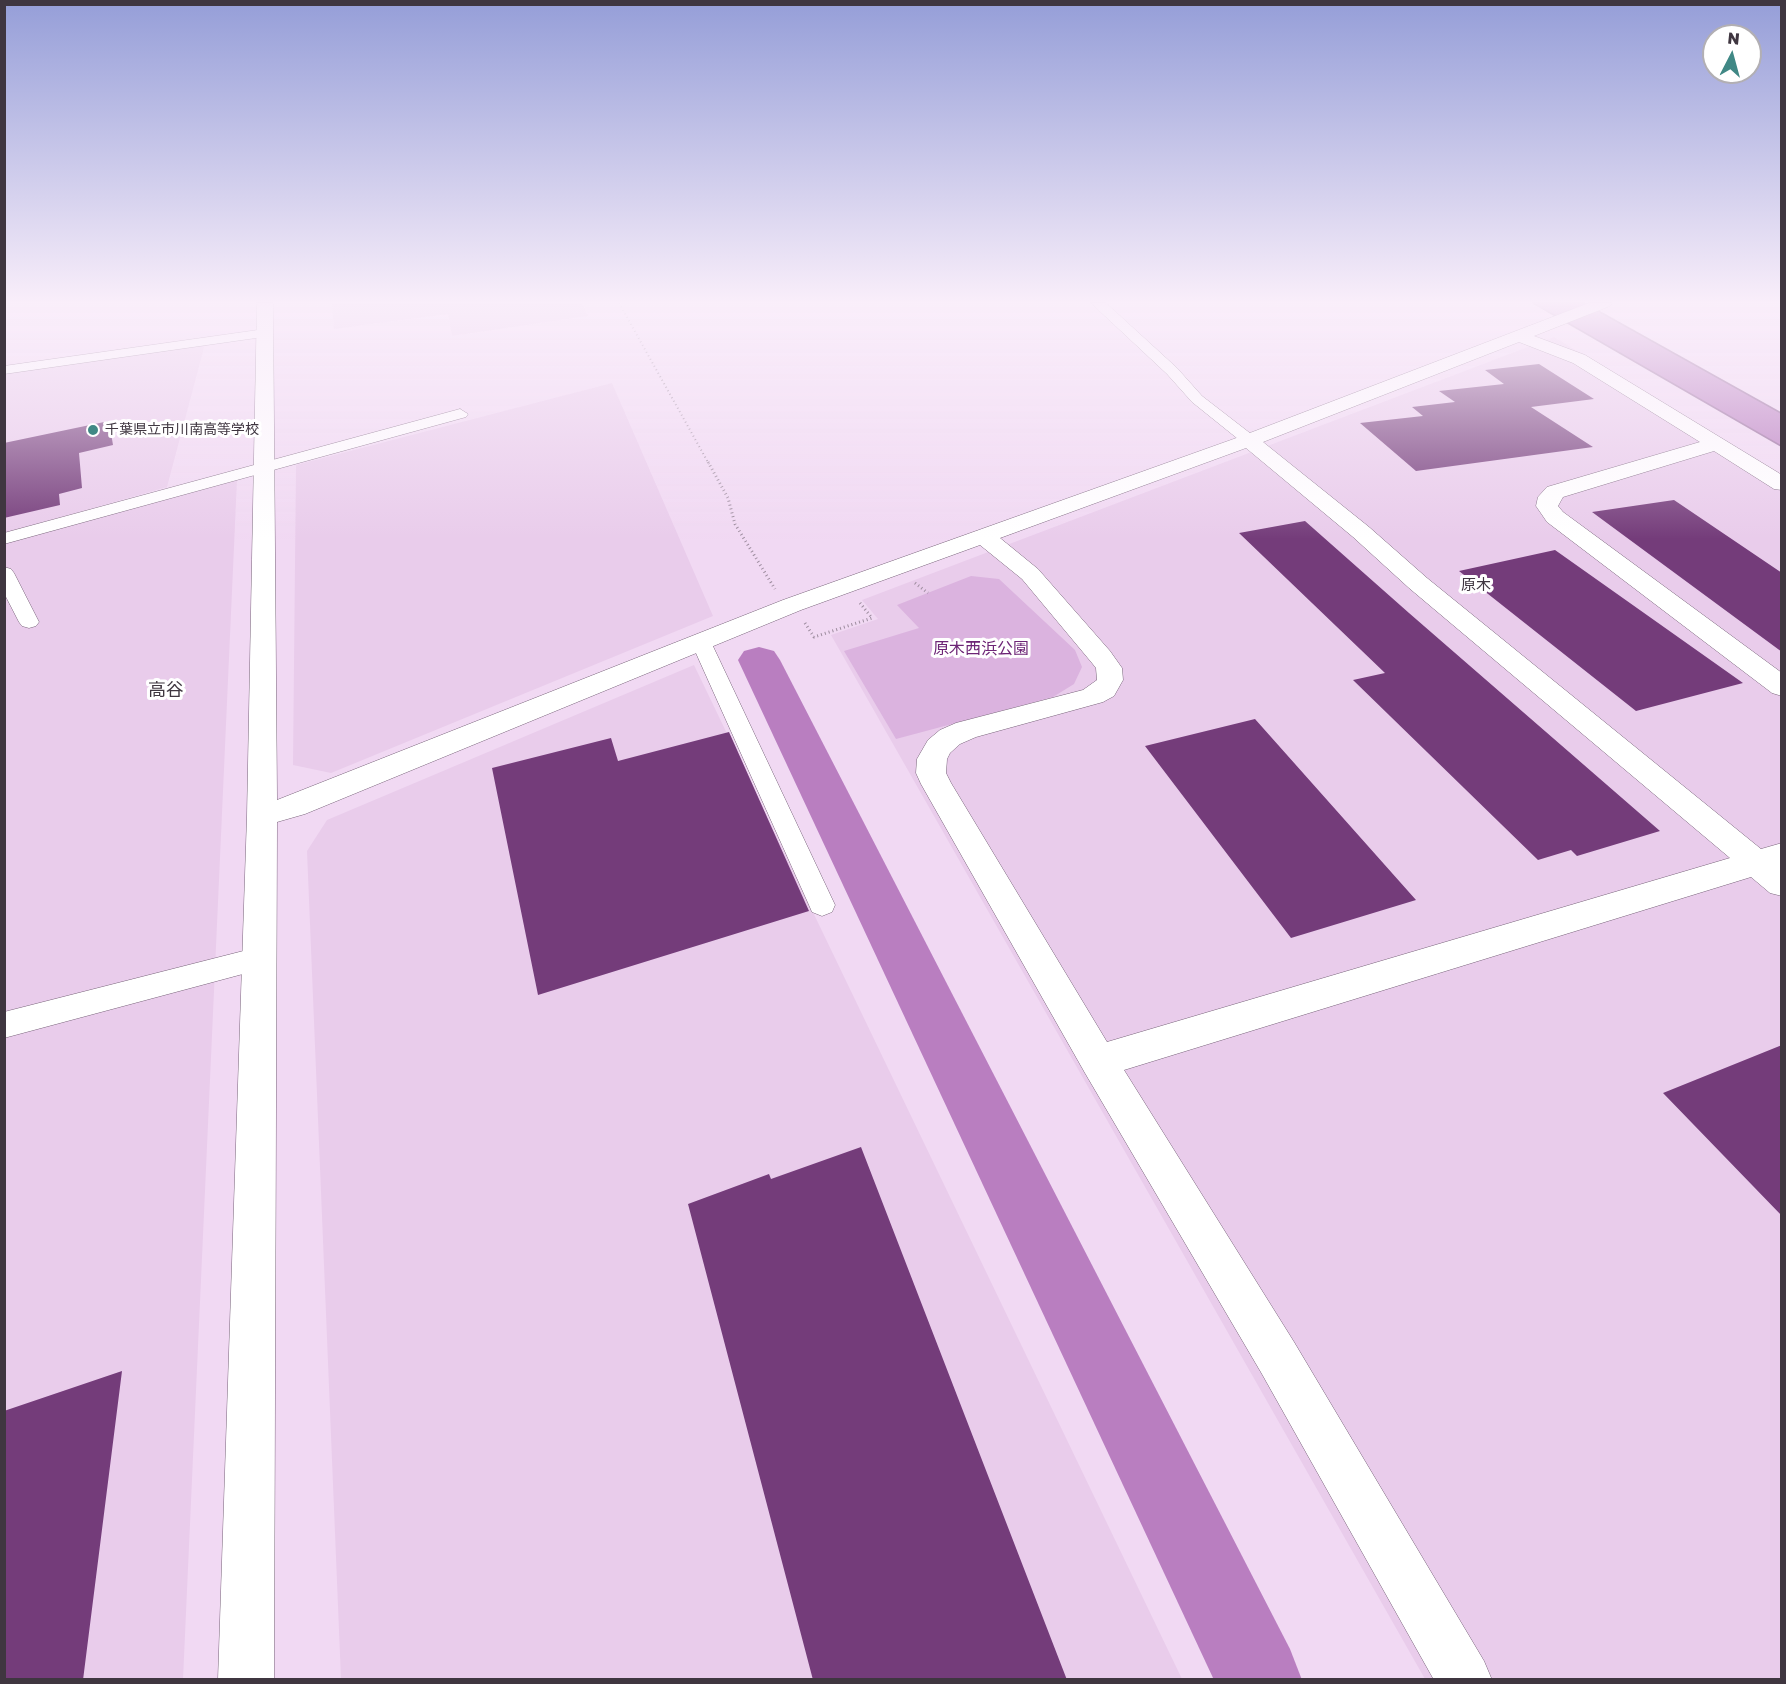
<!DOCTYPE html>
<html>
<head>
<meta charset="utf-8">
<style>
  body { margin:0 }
  #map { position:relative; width:1786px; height:1684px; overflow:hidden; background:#f1d9f3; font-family:"Golos Text",sans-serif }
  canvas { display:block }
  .frame { position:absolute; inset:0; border:6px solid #3f3640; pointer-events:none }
  .north { position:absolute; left:1702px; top:24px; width:60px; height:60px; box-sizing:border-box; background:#fff; border:2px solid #b2afb3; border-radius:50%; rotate:6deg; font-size:16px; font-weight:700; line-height:24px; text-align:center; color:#3f3640 }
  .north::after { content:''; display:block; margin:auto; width:21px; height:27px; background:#408885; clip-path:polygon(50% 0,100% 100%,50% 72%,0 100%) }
</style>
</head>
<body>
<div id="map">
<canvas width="1786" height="1684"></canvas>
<div class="frame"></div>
<div class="north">N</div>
</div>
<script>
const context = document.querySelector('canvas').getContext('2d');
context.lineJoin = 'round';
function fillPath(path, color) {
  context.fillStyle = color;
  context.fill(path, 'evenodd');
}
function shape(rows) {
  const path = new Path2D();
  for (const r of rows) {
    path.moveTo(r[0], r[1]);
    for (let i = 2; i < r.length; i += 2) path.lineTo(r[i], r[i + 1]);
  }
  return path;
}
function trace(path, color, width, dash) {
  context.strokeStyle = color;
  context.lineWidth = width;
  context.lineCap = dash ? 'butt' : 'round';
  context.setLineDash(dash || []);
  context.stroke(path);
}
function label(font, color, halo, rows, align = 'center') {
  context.font = font + ' "Golos Text","Noto Sans JP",sans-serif';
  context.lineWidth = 6;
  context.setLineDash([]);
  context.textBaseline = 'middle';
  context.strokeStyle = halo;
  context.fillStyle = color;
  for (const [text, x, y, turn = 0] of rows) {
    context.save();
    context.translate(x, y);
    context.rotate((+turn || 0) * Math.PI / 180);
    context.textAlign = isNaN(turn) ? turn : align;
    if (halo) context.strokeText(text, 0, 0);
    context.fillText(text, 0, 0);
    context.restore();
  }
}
fillPath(shape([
  [332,303,582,303,588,316,452,336,448,314,334,329],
  [1554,337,1781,474,1781,1679,1425,1679,831,635,878,619,862,600],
  [205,344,167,487,5,533,4,373],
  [612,383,713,616,331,773,293,765,296,465],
  [237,480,183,1679,5,1679,4,543],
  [694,665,1182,1679,341,1679,307,851,327,820]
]), '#e9cceb');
fillPath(shape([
  [971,576,999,579,1075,650,1082,667,1074,684,1053,697,896,739,844,651,919,628,897,605]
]), '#dbb3df');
const water = shape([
  [1533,303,1584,303,1781,413,1781,446,1533,303]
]);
fillPath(water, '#b97ec0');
trace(water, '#94689a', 1.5);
fillPath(shape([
  [759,647,774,651,780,660,1290,1649,1302,1680,1214,1680,738,660,744,651,759,647]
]), '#b97ec0');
fillPath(shape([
  [1539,364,1594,399,1531,407,1593,447,1416,471,1360,423,1423,416,1412,407,1455,402,1439,391,1504,384,1485,370],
  [109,421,113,445,79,453,82,488,59,494,60,505,4,518,4,443],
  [1674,500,1782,573,1782,652,1592,512],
  [1305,521,1409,613,1660,831,1577,856,1571,850,1538,860,1353,680,1385,673,1239,533],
  [1555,550,1743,683,1636,711,1459,571],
  [1255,719,1416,900,1291,938,1145,746],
  [729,732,809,911,538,995,492,768,611,738,618,761],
  [1782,1045,1782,1216,1663,1093],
  [861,1147,1067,1680,813,1680,688,1204,769,1174,771,1179],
  [122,1371,83,1680,4,1680,4,1411]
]), '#743c7a');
const minor = shape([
  [1091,303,1106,303,1177,368,1202,396,1255,437,1257,440,1255,443,1243,443,1192,402,1167,374,1091,303],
  [265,329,270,330,272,333,270,336,4,374,4,366,265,329],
  [460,409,468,414,466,417,4,544,4,533,460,409],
  [4,567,11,569,14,573,39,622,36,626,29,628,22,626,19,622,4,593,4,567],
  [701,636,708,637,711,642,835,905,832,912,822,916,812,912,809,905,691,642,694,637,701,636],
  [259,947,269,951,273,959,269,967,4,1038,4,1012,259,947]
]);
const tertiary = shape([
  [257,303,273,303,277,800,783,600,1242,436,1589,303,1612,303,1610,306,1534,336,1585,355,1782,475,1782,490,1774,489,1714,451,1563,497,1558,506,1563,512,1782,673,1782,696,1772,693,1547,522,1536,506,1538,497,1547,487,1700,442,1573,363,1519,342,1263,442,1369,527,1427,578,1761,849,1782,843,1782,896,1770,893,1751,877,1124,1070,1294,1342,1484,1661,1492,1680,1434,1680,1262,1374,1085,1073,921,784,916,773,917,759,928,740,940,730,956,723,1083,690,1097,680,1096,668,1092,663,1022,579,980,545,801,610,305,814,277,822,274,1680,218,1680,247,816,257,303],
  [1246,448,1353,537,1409,588,1730,858,1107,1042,951,783,946,773,947,759,950,753,960,744,976,737,1103,702,1114,696,1123,680,1122,668,1110,651,1038,569,1000,538,1246,448]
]);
trace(minor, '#79657b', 1);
trace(tertiary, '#79657b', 1);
trace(shape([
  [619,303,709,464]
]), '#9e8d9f', 2, [1, 3]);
trace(shape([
  [708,462,728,498,735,524,775,589],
  [915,583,928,593],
  [805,623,814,637,872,618,860,603]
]), '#9e8d9f', 3, [1, 3]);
fillPath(minor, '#fff');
fillPath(tertiary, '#fff');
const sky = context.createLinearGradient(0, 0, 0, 539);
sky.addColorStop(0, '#959ed8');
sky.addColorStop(0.56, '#f9eefa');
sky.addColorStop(1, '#f9eefa00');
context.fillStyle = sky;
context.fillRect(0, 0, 1786, 539);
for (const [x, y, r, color] of [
  [93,430,6,"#408885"]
]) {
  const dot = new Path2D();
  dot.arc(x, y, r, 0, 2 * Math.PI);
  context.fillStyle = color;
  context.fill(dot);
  trace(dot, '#fff', 2);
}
label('14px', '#3f3640', '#fff', [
  ["千葉県立市川南高等学校",105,430]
], 'left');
label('15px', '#3f3640', '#fff', [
  ["原木",1476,585]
]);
label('16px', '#6d2576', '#fff', [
  ["原木西浜公園",981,649]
]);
label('18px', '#3f3640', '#fff', [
  ["高谷",166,690]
]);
</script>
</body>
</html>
